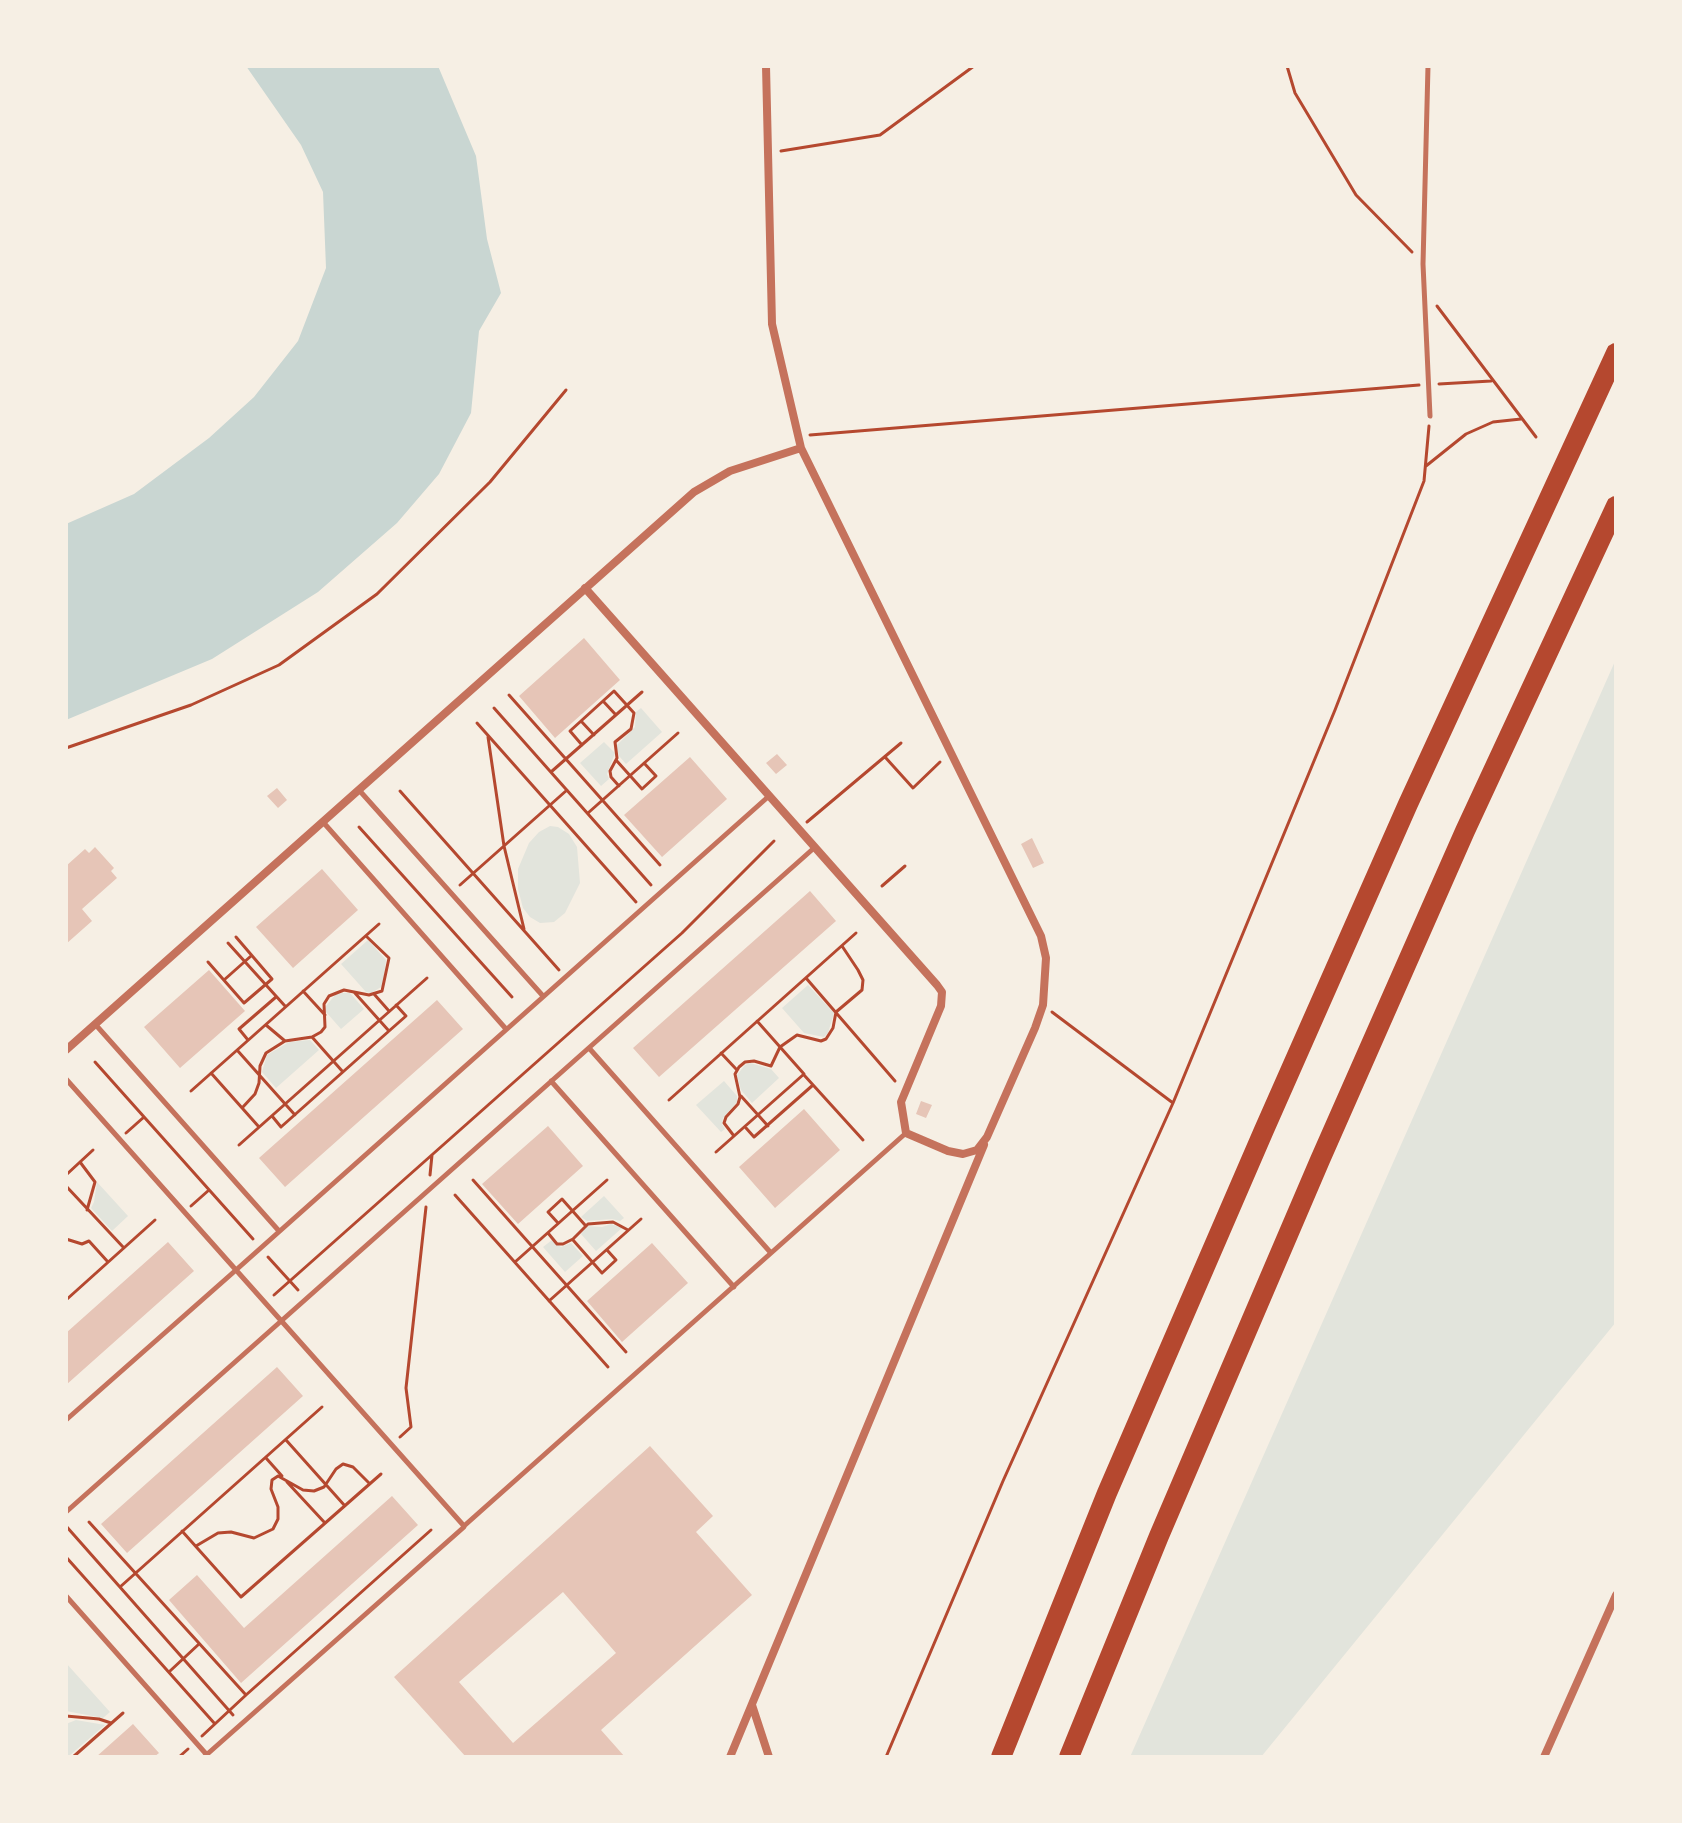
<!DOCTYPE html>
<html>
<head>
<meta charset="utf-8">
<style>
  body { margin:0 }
  #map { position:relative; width:1682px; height:1823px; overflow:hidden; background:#f6efe4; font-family:"Fira Sans",sans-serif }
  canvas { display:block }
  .frame { position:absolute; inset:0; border:68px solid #f6efe4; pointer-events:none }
</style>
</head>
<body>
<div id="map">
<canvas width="1682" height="1823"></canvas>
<div class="frame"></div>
</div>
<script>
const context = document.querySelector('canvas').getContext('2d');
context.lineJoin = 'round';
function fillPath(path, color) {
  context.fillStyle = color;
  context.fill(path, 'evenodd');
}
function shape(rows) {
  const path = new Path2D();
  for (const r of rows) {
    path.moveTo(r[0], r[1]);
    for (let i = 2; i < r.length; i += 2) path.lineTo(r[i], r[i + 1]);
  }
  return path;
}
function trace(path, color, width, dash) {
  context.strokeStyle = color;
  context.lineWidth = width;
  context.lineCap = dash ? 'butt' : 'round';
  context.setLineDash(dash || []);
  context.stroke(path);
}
fillPath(shape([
  [1616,659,1616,1322,1261,1757,1130,1757],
  [641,708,662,732,626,764,619,756,616,746,635,727,636,712],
  [604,742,615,753,607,774,609,779,601,786,580,763],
  [550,826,558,827,569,834,577,847,580,883,565,913,554,922,540,923,530,917,523,908,518,889,518,869,529,843,539,832],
  [368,940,386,960,383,986,371,993,366,992,341,964],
  [808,985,834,1013,828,1033,824,1037,804,1033,782,1008],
  [342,993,350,993,364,1009,341,1029,326,1012,326,1006,335,995],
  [310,1040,319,1050,276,1088,262,1072,267,1055,289,1042],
  [750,1063,771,1069,779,1078,752,1103,741,1090,737,1075,745,1065],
  [724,1081,737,1096,737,1102,723,1118,722,1124,725,1129,721,1132,696,1105],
  [97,1182,128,1216,112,1231,91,1208,94,1202],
  [604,1196,624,1218,620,1221,612,1219,587,1221,581,1217],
  [611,1224,622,1228,596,1251,581,1234,586,1226,602,1227],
  [552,1240,561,1247,571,1243,583,1256,565,1272,543,1247],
  [66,1663,110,1712,103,1718,66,1711],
  [76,1720,105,1725,69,1756,66,1753,66,1724]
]), '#e2e4dc');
fillPath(shape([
  [246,66,438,66,476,156,487,239,501,293,479,331,471,413,439,474,397,523,318,592,212,659,66,720,66,524,134,494,209,438,254,397,298,341,326,268,323,192,301,145]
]), '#c9d6d2');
fillPath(shape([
  [584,638,620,680,555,738,519,696],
  [777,754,787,765,776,774,766,763],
  [690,757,727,799,662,857,624,815],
  [277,788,287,800,278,808,267,796],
  [1032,838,1044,863,1033,868,1021,844],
  [95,847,114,868,111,871,117,878,82,909,92,921,66,944,66,866,85,849,89,853],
  [322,869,358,910,293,968,256,927],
  [810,891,836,921,659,1077,633,1048],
  [209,970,245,1011,180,1068,144,1027],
  [437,1000,463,1029,285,1187,259,1158],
  [921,1101,932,1105,926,1118,916,1114],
  [804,1109,840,1150,775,1208,739,1167],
  [548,1126,583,1166,518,1224,482,1184],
  [168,1242,194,1271,66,1385,66,1333],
  [652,1243,688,1283,622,1342,587,1301],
  [277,1367,303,1396,127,1553,101,1524],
  [650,1446,713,1516,696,1532,752,1595,601,1730,625,1757,466,1757,394,1677],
  [563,1592,616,1653,513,1743,459,1682],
  [392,1496,418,1525,241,1683,169,1600,197,1575,244,1628],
  [133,1724,159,1753,154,1757,96,1757]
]), '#e6c5b7');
trace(shape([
  [1287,66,1295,93,1356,195,1412,252],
  [781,151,880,135,974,66],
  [1437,306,1536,437],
  [1439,384,1491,381],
  [810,435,1419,385],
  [1426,466,1466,434,1493,422,1521,419],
  [509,695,660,865],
  [603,701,616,715],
  [494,708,651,885],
  [581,721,594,735],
  [477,723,636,902],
  [488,737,504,846,524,929],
  [582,745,570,731,614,691,634,713,631,729,615,742,617,758,610,771,611,777,619,786],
  [66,748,191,705,279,665,377,594,490,482,566,390],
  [885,757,913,788,940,762],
  [616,760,642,789,656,776,644,763],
  [551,772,642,692],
  [400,791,559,970],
  [588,813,678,733],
  [807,822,901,743],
  [359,827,512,997],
  [460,885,567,790],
  [882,886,905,866],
  [228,943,285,1006],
  [208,962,244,1003,272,979,236,937],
  [806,978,895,1081],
  [224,980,251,956],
  [303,991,325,1015],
  [354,992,389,1031],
  [374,994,389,1011],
  [1052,1012,1173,1103],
  [266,1025,285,1041],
  [312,1037,343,1072],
  [248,1040,239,1029,276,997],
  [237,1050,295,1115],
  [721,1053,737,1070],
  [95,1062,253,1239],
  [211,1073,259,1127],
  [804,1075,863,1140],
  [191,1091,379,924],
  [741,1096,768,1126],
  [669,1100,856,933],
  [242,1108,255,1094,259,1083,260,1066,266,1053,285,1041,312,1037,321,1032,325,1027,324,1004,329,996,344,990,369,995,382,991,389,958,366,936],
  [272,1116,281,1127,389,1031,406,1016,396,1005],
  [746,1128,754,1137,813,1085],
  [126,1133,144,1117],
  [734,1136,724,1123,726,1117,738,1104,740,1097,735,1074,739,1067,745,1062,754,1061,771,1066,780,1047,797,1035,821,1041,826,1039,833,1028,836,1012,862,990,863,980,858,970,842,946],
  [239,1145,427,978],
  [716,1152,804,1074,757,1021],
  [80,1162,95,1182,87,1210],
  [66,1175,93,1150],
  [430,1175,432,1155],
  [473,1180,626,1352],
  [66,1186,124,1248],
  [455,1195,608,1367],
  [191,1206,209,1190],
  [558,1223,548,1212,562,1199,585,1225],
  [548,1233,557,1244,563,1244,573,1239,588,1224,613,1222,628,1230],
  [66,1239,82,1244,89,1241,108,1262],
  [573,1240,602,1273,616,1260,607,1250],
  [268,1257,298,1290],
  [515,1262,607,1180],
  [274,1295,682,933,774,841],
  [66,1300,155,1220],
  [549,1301,641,1219],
  [400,1437,411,1427,406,1388,426,1207],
  [286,1440,345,1506],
  [266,1458,282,1476],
  [287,1482,325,1523],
  [89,1522,246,1695,431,1530],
  [66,1526,233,1715],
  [182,1531,241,1597,381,1474],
  [196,1546,218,1533,231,1532,254,1538,273,1529,278,1519,278,1507,271,1489,272,1480,278,1476,303,1490,314,1491,324,1487,336,1469,343,1464,353,1467,369,1483],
  [66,1557,215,1724],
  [120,1587,322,1407],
  [170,1671,199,1644],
  [66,1716,99,1719,111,1723],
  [202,1736,246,1695],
  [73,1757,123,1713],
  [179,1757,188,1749],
  [886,1757,1003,1481,1173,1103,1335,710,1424,481,1429,426]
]), '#b5482f', 3);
trace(shape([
  [1428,66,1423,264,1430,416],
  [359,790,543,996],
  [769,796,236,1270,464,1526,906,1133],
  [323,822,506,1029],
  [95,1024,279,1231],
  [589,1048,771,1253],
  [66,1079,236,1270,66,1420],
  [551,1081,734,1287],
  [66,1512,814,848],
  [66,1596,207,1755],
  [204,1757,464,1527]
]), '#c5725c', 5);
trace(shape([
  [585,588,937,985,942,992,941,1006,901,1102,906,1133,948,1151,963,1154,977,1150,987,1137,1035,1028,1043,1005,1046,958,1041,936,801,448,772,324,766,66],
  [66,1050,694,492,730,471,801,448],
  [752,1705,769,1757],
  [730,1757,984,1145],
  [1544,1757,1616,1595]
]), '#c5725c', 8);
trace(shape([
  [1001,1757,1107,1493,1264,1130,1408,804,1616,353],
  [1069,1757,1159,1536,1320,1160,1465,831,1616,506]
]), '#b5482f', 20);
</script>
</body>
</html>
